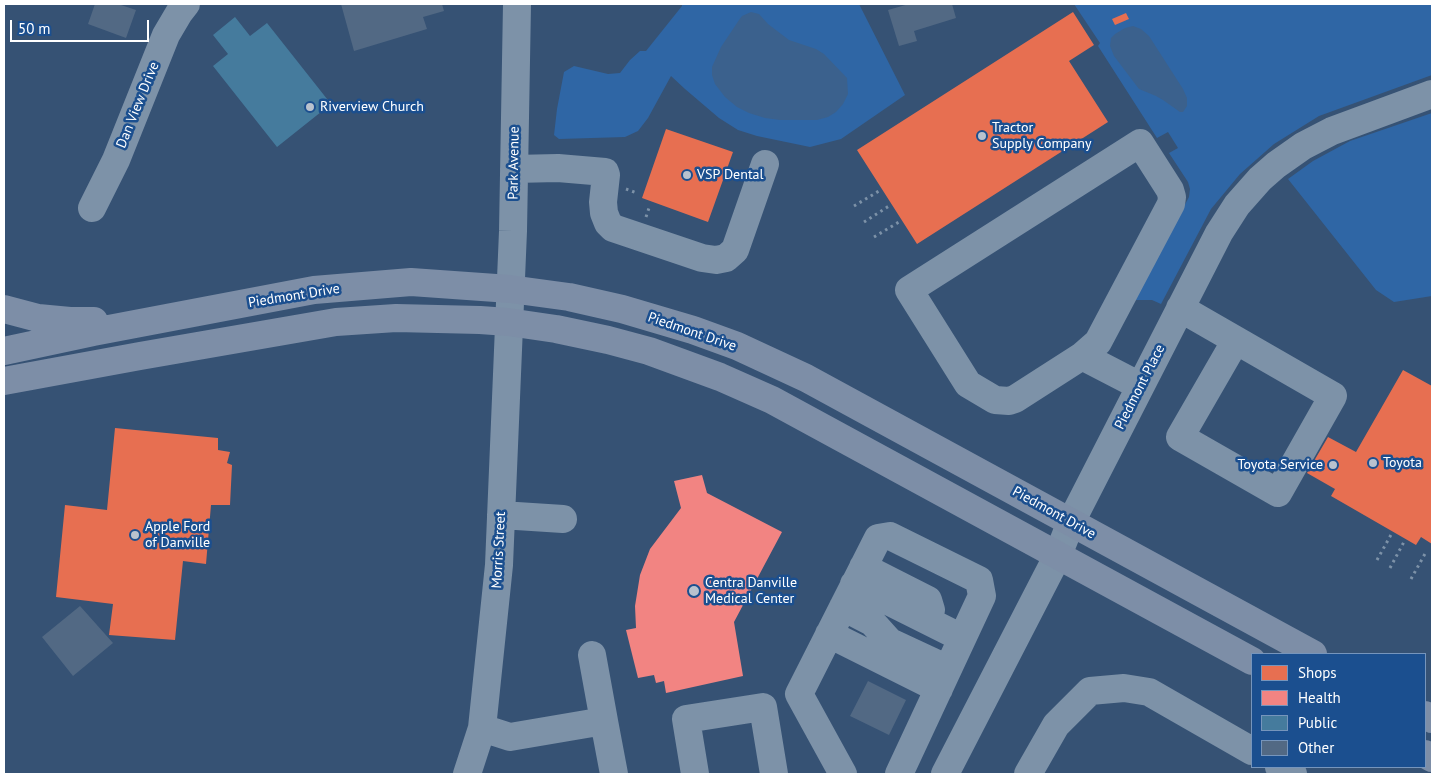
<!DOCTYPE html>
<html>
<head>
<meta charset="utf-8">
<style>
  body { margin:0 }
  #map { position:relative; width:1436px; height:778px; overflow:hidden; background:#365274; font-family:"PT Sans",sans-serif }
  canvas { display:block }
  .frame { position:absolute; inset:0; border:5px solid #fff; pointer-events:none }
  .legend { position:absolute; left:1251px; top:653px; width:175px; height:115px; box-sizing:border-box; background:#1b4f8f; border:1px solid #7695bc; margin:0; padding:6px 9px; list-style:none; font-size:15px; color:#fff }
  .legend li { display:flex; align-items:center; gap:10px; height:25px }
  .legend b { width:25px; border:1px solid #7695bc }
  .scale { position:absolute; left:10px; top:20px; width:139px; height:22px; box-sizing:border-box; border:2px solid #fff; border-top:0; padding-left:6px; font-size:15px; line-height:18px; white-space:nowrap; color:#fff; -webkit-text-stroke:4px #1b4f8f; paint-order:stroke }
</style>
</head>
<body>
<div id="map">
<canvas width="1436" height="778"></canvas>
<div class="frame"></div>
<ul class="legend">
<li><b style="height:14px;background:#e76f51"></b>Shops</li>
<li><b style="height:14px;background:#f28482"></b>Health</li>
<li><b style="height:14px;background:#457b9d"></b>Public</li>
<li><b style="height:14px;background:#526984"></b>Other</li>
</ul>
<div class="scale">50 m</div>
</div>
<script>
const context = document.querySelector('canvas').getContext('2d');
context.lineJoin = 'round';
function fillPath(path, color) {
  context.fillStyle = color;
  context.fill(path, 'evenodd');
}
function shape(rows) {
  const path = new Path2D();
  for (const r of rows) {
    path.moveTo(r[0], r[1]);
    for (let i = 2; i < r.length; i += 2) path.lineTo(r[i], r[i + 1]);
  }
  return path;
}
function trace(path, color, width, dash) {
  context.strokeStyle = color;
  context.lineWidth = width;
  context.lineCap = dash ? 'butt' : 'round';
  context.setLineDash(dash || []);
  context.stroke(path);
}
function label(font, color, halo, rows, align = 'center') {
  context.font = font + ' "PT Sans",sans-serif';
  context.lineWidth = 5;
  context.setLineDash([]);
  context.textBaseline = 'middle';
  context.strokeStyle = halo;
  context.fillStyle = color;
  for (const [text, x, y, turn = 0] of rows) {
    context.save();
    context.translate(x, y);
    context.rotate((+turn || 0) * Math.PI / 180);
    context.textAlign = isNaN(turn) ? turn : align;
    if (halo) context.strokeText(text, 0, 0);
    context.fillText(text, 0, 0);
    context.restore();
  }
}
fillPath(shape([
  [682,4,859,4,905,95,841,139,810,147,757,136,738,130,719,118,685,89,671,76,648,118,638,131,625,137,559,139,554,135,557,109,564,72,574,66,608,74,620,73,630,60,640,51,646,51,682,6],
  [1074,4,1432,4,1432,75,1319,116,1274,144,1240,174,1211,209,1161,304,1152,300,1134,300,1189,197,1190,189,1188,182,1169,153,1178,148,1168,132,1157,138,1098,46,1100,43],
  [1432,113,1432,296,1394,302,1376,290,1288,179,1313,161,1350,141]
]), '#2f66a5');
fillPath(shape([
  [751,12,759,14,768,24,789,40,816,49,824,54,847,78,848,94,843,104,836,112,828,117,817,120,780,120,765,118,749,113,737,107,725,97,715,84,712,75,712,67,721,47,739,20,742,16],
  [1133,26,1141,29,1149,36,1183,89,1187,98,1187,106,1183,112,1180,112,1163,100,1156,96,1139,89,1114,56,1110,46,1111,38,1115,34,1125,28]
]), '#3b618d');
fillPath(shape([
  [1073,12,1094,45,1069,61,1108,122,917,244,857,150],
  [1126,13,1129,19,1115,25,1112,19],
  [666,129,733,152,708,222,642,198],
  [1403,370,1432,386,1432,544,1421,537,1416,545,1331,496,1335,489,1307,473,1328,437,1356,452],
  [115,428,218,438,218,450,230,452,227,463,232,465,230,505,211,505,206,564,183,561,175,640,109,635,113,604,56,597,65,505,107,510]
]), '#e76f51');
fillPath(shape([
  [702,475,707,493,782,532,734,622,743,676,666,693,664,681,656,683,654,675,638,678,626,630,636,628,635,606,640,575,650,549,681,508,674,481]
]), '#f28482');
fillPath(shape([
  [235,17,250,36,267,23,331,104,277,147,213,66,228,54,213,35]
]), '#457b9d');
fillPath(shape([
  [95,4,118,4,136,10,126,38,88,24],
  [341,4,442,4,444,11,423,17,427,29,354,51],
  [909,4,952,4,956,18,914,31,917,41,899,46,888,10],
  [80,606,113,643,73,676,42,637],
  [868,681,906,700,889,735,850,716]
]), '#526984');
trace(shape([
  [626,189,637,193],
  [854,206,879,191],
  [646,217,649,208],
  [864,222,889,206],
  [874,237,899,222],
  [1377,560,1392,533],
  [1390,568,1405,540],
  [1411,579,1426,552]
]), '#7d92a8', 3, [2.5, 4]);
trace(shape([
  [1140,143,1170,190,1172,197,1171,204,1098,342,1082,356,1015,399,1009,401,995,400,968,384,909,290,1140,143],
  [514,169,558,168,605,172,606,175,603,202,604,213,608,223,613,228,702,258,716,260,726,258,735,250,765,164],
  [92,208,116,160,166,35,179,13,186,4],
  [1180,308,1333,396,1278,493,1180,437,1236,340],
  [1082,356,1140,386],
  [501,515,563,519],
  [863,567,928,600,931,610],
  [854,584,962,638],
  [843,607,872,622,890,642,948,669],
  [829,634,939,689],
  [592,655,604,721],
  [482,728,510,737,604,721,614,774],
  [1279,767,1293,774],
  [467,774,482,728,499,565,513,231,517,4],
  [695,774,686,719,763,707,774,774],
  [843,774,799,694,878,538,890,536,979,580,982,596,899,774],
  [945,774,1058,555,1071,522,1219,233,1237,205,1260,179,1276,165,1303,146,1332,131,1432,94],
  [1028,774,1056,725,1090,691,1124,688,1149,692,1252,751]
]), '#7d92a8', 28);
trace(shape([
  [4,309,38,318,70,321,94,321],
  [4,351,93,332,314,290,411,282,510,289,569,297,622,309,693,330,737,346,806,378,1313,654],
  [4,381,140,356,336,322,396,318,480,320,508,322,556,329,608,340,649,351,720,377,772,400,1252,661],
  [1425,715,1432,719],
  [1425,754,1432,758]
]), '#7d8ea7', 28);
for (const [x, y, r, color] of [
  [310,107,5,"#b9c2ce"],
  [982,136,5,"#b9c2ce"],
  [687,175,5,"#b9c2ce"],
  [1373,463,5,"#b9c2ce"],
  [1333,465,5,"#b9c2ce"],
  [135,535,5,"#b9c2ce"],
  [694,591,6,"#b9c2ce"]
]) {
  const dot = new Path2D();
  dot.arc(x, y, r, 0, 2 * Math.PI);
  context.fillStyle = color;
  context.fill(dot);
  trace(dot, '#1b4f8f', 2);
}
label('14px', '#fff', '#1b4f8f', [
  ["Dan View Drive",138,105,-68],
  ["Park Avenue",514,163,-89],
  ["Piedmont Drive",294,296,-9],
  ["Piedmont Drive",692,332,19],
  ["Piedmont Place",1140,387,-63],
  ["Piedmont Drive",1054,513,29],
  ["Morris Street",499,550,-87]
]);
label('14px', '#fff', '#1b4f8f', [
  ["Riverview Church",320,107],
  ["Tractor",992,128],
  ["Supply Company",992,144],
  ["VSP Dental",697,175],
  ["Toyota",1383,463],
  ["Toyota Service",1323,465,"right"],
  ["Apple Ford",145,527],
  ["of Danville",145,543],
  ["Centra Danville",705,583],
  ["Medical Center",705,599]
], 'left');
</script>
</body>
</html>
